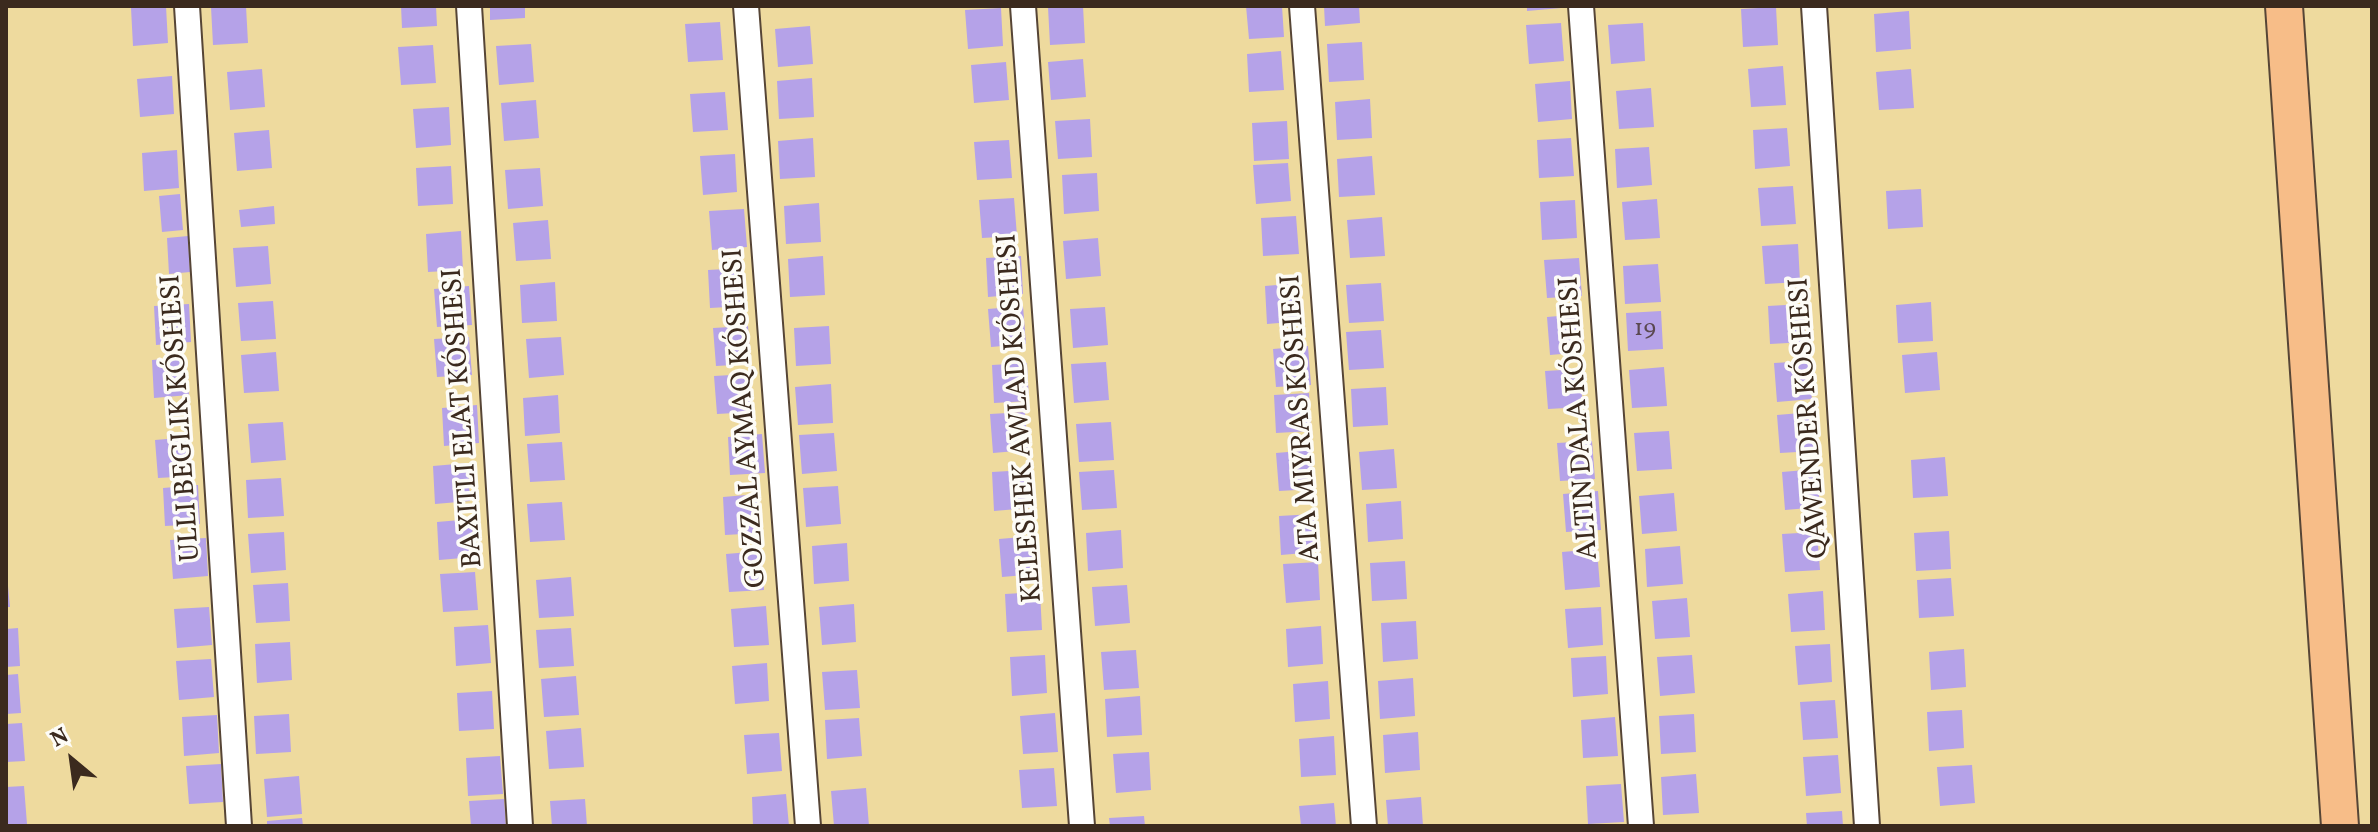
<!DOCTYPE html>
<html>
<head>
<meta charset="utf-8">
<style>
  body { margin:0 }
  #map { position:relative; width:2378px; height:832px; overflow:hidden; background:#eddfbd; font-family:Vollkorn,serif }
  canvas { display:block }
  .frame { position:absolute; inset:0; border:8px solid #3b2a1e; pointer-events:none }
  .north { position:absolute; left:32px; top:720px; width:80px; height:80px; -webkit-text-stroke:6px #fdfcf7; paint-order:stroke; rotate:331deg; font-size:22px; font-weight:700; line-height:32px; text-align:center; color:#3b2a1e }
  .north::after { content:''; display:block; margin:auto; width:28px; height:36px; background:#3b2a1e; clip-path:polygon(50% 0,100% 100%,50% 72%,0 100%) }
</style>
</head>
<body>
<div id="map">
<canvas width="2378" height="832"></canvas>
<div class="frame"></div>
<div class="north">N</div>
</div>
<script>
const context = document.querySelector('canvas').getContext('2d');
context.lineJoin = 'round';
function fillPath(path, color) {
  context.fillStyle = color;
  context.fill(path, 'evenodd');
}
function shape(rows) {
  const path = new Path2D();
  for (const r of rows) {
    path.moveTo(r[0], r[1]);
    for (let i = 2; i < r.length; i += 2) path.lineTo(r[i], r[i + 1]);
  }
  return path;
}
function trace(path, color, width, dash) {
  context.strokeStyle = color;
  context.lineWidth = width;
  context.lineCap = dash ? 'butt' : 'round';
  context.setLineDash(dash || []);
  context.stroke(path);
}
function label(font, color, halo, rows, align = 'center') {
  context.font = font + ' Vollkorn,serif';
  context.lineWidth = 7;
  context.setLineDash([]);
  context.textBaseline = 'middle';
  context.strokeStyle = halo;
  context.fillStyle = color;
  for (const [text, x, y, turn = 0] of rows) {
    context.save();
    context.translate(x, y);
    context.rotate((+turn || 0) * Math.PI / 180);
    context.textAlign = isNaN(turn) ? turn : align;
    if (halo) context.strokeText(text, 0, 0);
    context.fillText(text, 0, 0);
    context.restore();
  }
}
fillPath(shape([
  [6,6,2372,6,2372,826,6,826]
]), '#eeda9e');
fillPath(shape([
  [166,6,168,43,133,46,131,8],
  [246,6,248,43,213,45,211,7],
  [401,6,436,6,437,26,402,28],
  [490,6,525,6,525,18,490,20],
  [1083,6,1085,43,1050,45,1048,7],
  [1246,6,1282,6,1284,37,1249,39],
  [1324,6,1359,6,1360,23,1325,26],
  [1527,6,1561,6,1561,8,1527,11],
  [1776,7,1778,45,1743,47,1741,9],
  [1001,8,1003,46,968,49,965,10],
  [1909,11,1911,49,1876,52,1874,14],
  [720,22,723,60,688,62,685,24],
  [1561,23,1564,61,1529,64,1526,25],
  [1643,23,1645,61,1611,64,1608,25],
  [810,26,813,64,778,67,775,29],
  [1362,42,1364,80,1329,82,1327,44],
  [531,44,534,82,499,85,496,46],
  [433,45,436,83,401,85,398,47],
  [1281,51,1284,90,1249,92,1247,54],
  [1083,59,1086,97,1051,100,1048,62],
  [1006,62,1009,100,974,103,971,65],
  [1783,66,1786,105,1751,107,1748,69],
  [262,69,265,107,230,110,227,72],
  [1911,69,1914,108,1879,110,1876,72],
  [172,76,174,114,140,117,137,79],
  [812,78,814,117,779,119,777,81],
  [1570,81,1572,119,1538,122,1535,84],
  [1651,88,1654,127,1619,129,1616,91],
  [725,92,728,130,693,132,690,94],
  [1370,99,1372,138,1337,140,1335,102],
  [536,100,539,138,504,141,501,103],
  [449,107,451,145,416,148,413,109],
  [1090,119,1092,157,1058,159,1055,121],
  [1287,121,1289,159,1254,161,1252,123],
  [1787,128,1790,166,1755,169,1753,130],
  [269,130,272,168,237,171,234,133],
  [813,138,815,177,780,179,778,141],
  [1571,138,1574,176,1539,178,1537,140],
  [1009,140,1012,178,977,180,974,142],
  [1649,147,1652,185,1617,188,1615,149],
  [177,150,179,188,144,191,142,153],
  [735,154,737,192,703,195,700,156],
  [1372,156,1375,195,1339,197,1337,159],
  [1288,163,1291,201,1256,204,1253,165],
  [451,166,453,204,418,206,416,168],
  [540,168,543,206,508,209,505,170],
  [1097,173,1099,211,1064,214,1062,175],
  [1793,186,1796,224,1761,226,1758,188],
  [1921,189,1923,227,1888,229,1886,191],
  [180,194,183,230,162,232,159,196],
  [1014,198,1017,236,982,238,979,200],
  [1657,199,1660,238,1625,240,1622,202],
  [1575,200,1577,238,1542,240,1540,202],
  [819,203,821,242,786,244,784,206],
  [274,206,275,224,241,227,239,210],
  [744,209,747,247,712,250,709,211],
  [1296,216,1299,254,1263,256,1261,218],
  [1382,217,1385,256,1350,258,1347,220],
  [548,220,551,259,516,261,513,223],
  [461,231,463,270,428,272,426,234],
  [188,236,190,272,169,274,167,238],
  [1098,238,1101,276,1066,279,1063,241],
  [1798,244,1800,282,1765,284,1762,246],
  [268,246,271,284,236,287,233,248],
  [823,256,825,295,790,297,788,259],
  [1021,256,1023,294,988,297,986,258],
  [1579,258,1582,296,1547,298,1544,260],
  [1658,264,1661,302,1625,304,1623,266],
  [743,268,746,306,710,308,708,270],
  [555,282,557,321,522,323,520,285],
  [1300,283,1302,321,1267,324,1265,286],
  [1381,283,1384,321,1349,323,1346,285],
  [469,286,472,325,437,327,434,289],
  [273,301,276,339,241,341,238,303],
  [1931,302,1933,341,1898,343,1896,305],
  [189,304,191,342,156,345,154,306],
  [1803,304,1806,342,1770,344,1768,306],
  [1023,306,1026,344,991,347,988,309],
  [1105,307,1108,345,1073,348,1070,309],
  [1661,311,1663,349,1628,351,1626,313],
  [1582,314,1584,352,1550,355,1547,317],
  [748,326,751,364,716,366,713,328],
  [829,326,831,364,796,366,794,328],
  [1381,330,1384,368,1349,370,1346,332],
  [469,337,472,375,437,377,434,339],
  [561,337,564,375,529,378,526,339],
  [1308,346,1311,385,1276,387,1273,349],
  [276,352,279,391,244,393,241,355],
  [1937,352,1940,390,1905,393,1902,355],
  [186,357,189,395,154,398,152,360],
  [1809,361,1812,399,1777,402,1774,363],
  [1106,362,1109,400,1074,403,1071,364],
  [1027,363,1029,401,994,403,992,365],
  [1664,367,1667,406,1632,408,1629,370],
  [1580,369,1583,407,1548,409,1545,371],
  [749,374,752,412,717,414,714,376],
  [831,384,833,423,798,425,795,387],
  [1386,387,1388,425,1353,427,1351,389],
  [1309,393,1311,431,1276,433,1274,395],
  [558,395,560,433,525,436,523,398],
  [477,405,479,443,444,446,442,408],
  [1025,412,1028,450,993,453,990,414],
  [1812,412,1815,451,1780,453,1777,415],
  [283,422,286,460,251,463,248,424],
  [1111,422,1114,460,1079,462,1076,424],
  [1669,431,1672,469,1637,471,1634,433],
  [834,433,837,471,802,474,799,435],
  [762,434,765,473,730,475,728,437],
  [190,437,193,476,158,478,155,440],
  [1592,441,1595,479,1560,481,1557,443],
  [562,442,565,480,530,482,527,444],
  [1394,449,1397,488,1362,490,1359,452],
  [1311,450,1314,489,1279,491,1276,453],
  [1945,457,1948,496,1913,498,1911,460],
  [468,463,470,501,435,504,433,466],
  [1817,469,1820,507,1785,510,1782,472],
  [1026,470,1029,508,994,511,992,472],
  [1114,470,1117,508,1082,510,1079,472],
  [281,478,284,516,248,518,246,480],
  [198,485,200,524,165,526,163,488],
  [838,486,841,524,806,527,803,488],
  [1598,491,1601,530,1566,532,1563,494],
  [1674,493,1677,531,1642,534,1639,496],
  [758,494,761,533,725,535,723,497],
  [1401,501,1403,539,1368,542,1366,504],
  [562,502,565,540,530,542,527,504],
  [1314,514,1316,552,1281,555,1279,516],
  [472,519,474,557,439,560,437,522],
  [1121,530,1123,568,1088,571,1086,533],
  [1949,531,1951,569,1916,571,1914,533],
  [284,532,286,570,251,573,248,534],
  [1817,532,1820,570,1785,572,1782,534],
  [1034,536,1037,574,1002,577,999,539],
  [206,538,208,576,173,579,170,540],
  [847,543,849,581,814,584,812,546],
  [1680,546,1683,584,1647,587,1645,549],
  [1597,549,1600,587,1565,590,1562,552],
  [761,551,764,590,729,592,726,554],
  [1405,561,1407,599,1372,601,1370,563],
  [1318,562,1320,600,1286,603,1283,564],
  [475,572,478,610,443,612,440,574],
  [571,577,574,616,539,618,536,580],
  [1951,578,1954,616,1919,618,1917,580],
  [288,583,290,621,256,623,253,585],
  [1127,585,1130,623,1095,626,1092,587],
  [6,586,8,586,10,607,6,607],
  [1823,591,1825,630,1791,632,1788,594],
  [1040,592,1042,630,1007,632,1005,594],
  [1687,598,1690,637,1655,639,1652,601],
  [854,604,856,642,822,645,819,607],
  [766,606,769,645,734,647,731,609],
  [209,607,212,645,177,648,174,609],
  [1601,607,1603,645,1568,648,1565,609],
  [1416,621,1418,659,1383,662,1381,623],
  [488,625,491,663,456,666,454,627],
  [1321,626,1323,664,1288,667,1286,629],
  [18,628,20,666,6,667,6,629],
  [571,628,574,666,539,668,536,630],
  [290,642,292,680,257,683,255,644],
  [1830,644,1832,682,1798,685,1795,646],
  [1964,649,1966,687,1931,690,1929,652],
  [1136,650,1139,688,1104,690,1101,652],
  [1045,655,1047,693,1012,696,1010,657],
  [1692,655,1695,693,1660,696,1657,657],
  [1606,656,1608,694,1573,697,1571,658],
  [211,659,214,697,179,700,176,661],
  [767,663,769,701,735,704,732,666],
  [857,670,860,708,825,710,822,672],
  [18,674,21,713,6,714,6,675],
  [576,676,579,715,544,717,541,679],
  [1413,678,1415,716,1380,719,1378,681],
  [1328,681,1330,719,1295,722,1293,684],
  [492,691,494,729,459,731,457,693],
  [1140,696,1142,735,1107,737,1105,699],
  [1835,700,1838,738,1803,740,1800,702],
  [1962,710,1964,748,1929,751,1927,712],
  [1055,713,1058,752,1023,754,1020,716],
  [289,714,291,752,256,754,254,716],
  [1694,714,1696,752,1661,754,1659,716],
  [217,715,219,753,184,756,182,717],
  [1615,717,1618,756,1583,758,1581,720],
  [859,718,862,756,827,759,825,720],
  [22,723,25,761,6,762,6,724],
  [581,728,584,767,549,769,546,731],
  [1418,732,1420,770,1385,773,1383,735],
  [779,733,782,771,747,774,744,735],
  [1334,736,1336,775,1301,777,1299,739],
  [1149,752,1151,790,1116,793,1113,754],
  [1838,755,1841,793,1806,796,1803,757],
  [500,756,503,794,468,796,466,758],
  [221,764,223,802,189,804,186,766],
  [1972,765,1975,803,1940,806,1937,767],
  [1054,768,1057,806,1022,808,1019,770],
  [1696,774,1699,813,1663,815,1661,777],
  [299,776,302,814,267,817,264,779],
  [1621,784,1624,822,1588,824,1586,786],
  [24,786,27,824,6,825,6,787],
  [866,788,869,826,834,826,831,791],
  [786,794,789,826,753,826,752,797],
  [1421,797,1423,826,1388,826,1386,800],
  [504,799,506,826,471,826,469,801],
  [585,799,587,826,552,826,550,801],
  [1334,803,1336,826,1301,826,1299,806],
  [1842,811,1843,826,1807,826,1806,813],
  [1144,816,1145,826,1110,826,1109,818],
  [302,818,303,826,267,826,267,821]
]), '#b5a2e8');
const street = shape([
  [187,6,239,826],
  [469,6,520,826],
  [746,6,808,826],
  [1023,6,1082,826],
  [1302,6,1364,826],
  [1581,6,1641,826],
  [1814,6,1867,826]
]);
const primary = shape([
  [2284,6,2340,826]
]);
trace(street, '#564536', 28);
trace(primary, '#564536', 40);
trace(street, '#fff', 24);
trace(primary, '#f7bd88', 36);
label('24px', '#5a4850', null, [
  ["19",1645,331]
]);
label('28px', '#3b2a1e', '#fdfcf7', [
  ["ULLI BEGLIK KÓSHESI",183,418,-94],
  ["BAXITLI ELAT KÓSHESI",465,418,-94],
  ["GOZZAL AYMAQ KÓSHESI",747,418,-94],
  ["KELESHEK AWLAD KÓSHESI",1022,418,-94],
  ["ATA MIYRAS KÓSHESI",1303,418,-94],
  ["ALTIN DALA KÓSHESI",1581,418,-94],
  ["QÁWENDER KÓSHESI",1811,418,-94]
]);
</script>
</body>
</html>
